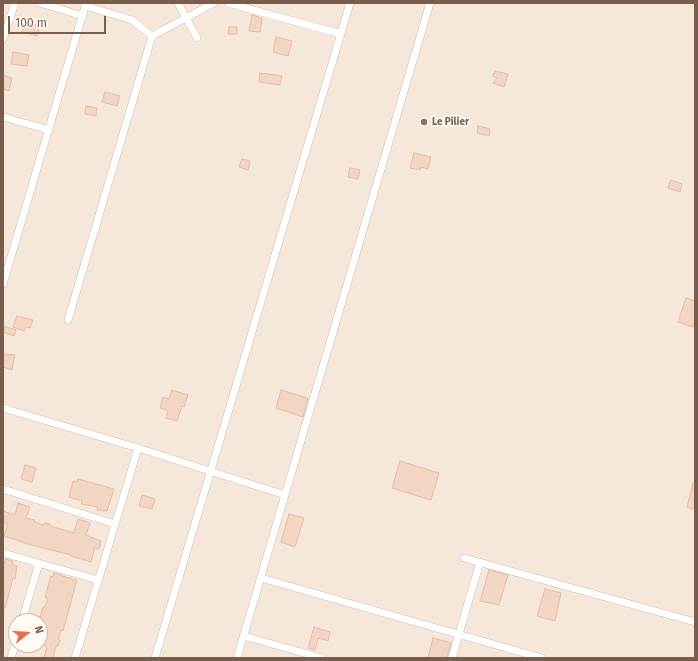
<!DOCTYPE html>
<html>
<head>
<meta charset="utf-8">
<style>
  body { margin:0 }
  #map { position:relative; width:698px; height:661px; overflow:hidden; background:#fdf6ec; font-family:"Fira Sans",sans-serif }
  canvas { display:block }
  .frame { position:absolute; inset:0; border:4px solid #7a5c4d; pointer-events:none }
  .north { position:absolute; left:8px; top:613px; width:40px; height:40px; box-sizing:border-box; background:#fffaf3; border:1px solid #cabbb1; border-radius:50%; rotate:73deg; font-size:11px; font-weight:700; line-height:16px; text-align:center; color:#7a5c4d }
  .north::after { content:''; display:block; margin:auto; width:14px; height:18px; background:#e76f51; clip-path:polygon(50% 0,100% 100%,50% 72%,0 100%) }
  .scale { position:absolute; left:8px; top:16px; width:98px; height:18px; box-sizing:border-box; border:2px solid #7a5c4d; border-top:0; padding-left:5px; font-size:12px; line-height:14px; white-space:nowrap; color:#7a5c4d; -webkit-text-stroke:3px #fffaf3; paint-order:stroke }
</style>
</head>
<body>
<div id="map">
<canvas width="698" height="661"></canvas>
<div class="frame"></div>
<div class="north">N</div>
<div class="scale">100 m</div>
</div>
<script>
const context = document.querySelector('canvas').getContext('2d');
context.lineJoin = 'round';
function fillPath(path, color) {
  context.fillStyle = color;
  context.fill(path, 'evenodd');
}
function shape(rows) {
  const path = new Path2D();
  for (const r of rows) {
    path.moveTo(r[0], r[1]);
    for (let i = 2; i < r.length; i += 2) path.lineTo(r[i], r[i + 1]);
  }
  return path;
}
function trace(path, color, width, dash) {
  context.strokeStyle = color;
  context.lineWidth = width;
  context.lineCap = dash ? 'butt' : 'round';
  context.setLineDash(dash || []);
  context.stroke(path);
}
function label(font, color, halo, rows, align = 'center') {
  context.font = font + ' "Fira Sans",sans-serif';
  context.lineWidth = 3.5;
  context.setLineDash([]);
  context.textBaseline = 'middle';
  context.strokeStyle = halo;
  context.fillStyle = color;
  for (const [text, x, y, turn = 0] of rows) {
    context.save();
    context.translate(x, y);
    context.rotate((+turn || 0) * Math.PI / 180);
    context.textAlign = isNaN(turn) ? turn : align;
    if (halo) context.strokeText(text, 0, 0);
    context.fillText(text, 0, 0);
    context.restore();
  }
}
fillPath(shape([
  [3,3,695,3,695,658,3,658],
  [16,621,40,621,40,645,16,645]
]), '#f5e8da');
const building = shape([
  [252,15,262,18,260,32,249,31,252,15],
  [25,22,40,26,37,36,22,32,25,22],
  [229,27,237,27,237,34,228,34,229,27],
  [276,37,292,41,288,56,273,52,276,37],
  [13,52,29,55,27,66,11,64,13,52],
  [495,71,508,74,504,87,493,83,497,78,493,76,495,71],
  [260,73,282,76,280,85,259,82,260,73],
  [3,75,12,78,9,91,3,89,3,75],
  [105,92,120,96,117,106,102,102,105,92],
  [86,106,97,108,96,116,85,114,86,106],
  [478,126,490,129,489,136,477,133,478,126],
  [414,153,431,157,428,169,421,167,420,170,410,168,414,153],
  [242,159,250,161,248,170,239,167,242,159],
  [350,168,360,170,358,179,348,177,350,168],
  [671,180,682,184,680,192,668,188,671,180],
  [686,298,695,301,695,320,693,327,678,322,686,298],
  [17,316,33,320,30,328,27,327,24,331,13,327,17,316],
  [3,326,16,330,14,336,3,332,3,326],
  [3,354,15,355,12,370,3,367,3,354],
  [172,390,188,395,184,407,182,406,177,421,166,418,168,411,160,408,163,397,169,399,172,390],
  [281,390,308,398,303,417,276,408,281,390],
  [400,461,439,473,431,500,392,488,400,461],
  [25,465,36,468,32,482,21,479,25,465],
  [78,479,114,489,107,511,97,510,98,507,81,504,82,501,69,497,73,481,77,482,78,479],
  [693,483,695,483,695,503,693,509,687,507,693,483],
  [142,495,155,499,152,509,139,506,142,495],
  [18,503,30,507,26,518,35,520,34,522,44,525,44,523,50,524,50,526,74,533,78,519,90,523,86,535,101,541,99,549,95,548,91,562,71,556,71,555,31,545,4,536,8,524,3,522,3,511,15,515,18,503],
  [289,514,304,518,295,547,281,542,289,514],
  [6,559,13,561,12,564,17,566,15,579,13,578,5,608,3,608,3,562,5,563,6,559],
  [489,570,508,575,499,605,480,601,489,570],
  [54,573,62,575,62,576,77,580,63,631,61,630,58,640,60,640,58,646,56,646,53,658,44,658,47,647,40,644,40,621,39,621,43,607,45,607,48,598,45,597,51,576,53,577,54,573],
  [545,589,561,593,555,621,537,616,545,589],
  [314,627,330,632,328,641,318,638,315,650,308,648,314,627],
  [433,638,451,643,447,658,428,658,433,638]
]);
fillPath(building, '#f3d5c3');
trace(building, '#e6bba3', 1);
const minor = shape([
  [40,3,83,16],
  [178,3,197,38],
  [228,3,341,34],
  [86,6,132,20,152,36],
  [3,39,15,3],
  [3,117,49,130],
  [3,284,86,3],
  [68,320,152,36,214,3],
  [3,408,138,448,285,495],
  [3,489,115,524],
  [3,553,98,580],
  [464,558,695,622],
  [261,578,542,658],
  [22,621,39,563],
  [244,636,322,658],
  [11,658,16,641],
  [75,658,138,448],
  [155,658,350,3],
  [237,658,430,3],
  [452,658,480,562]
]);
trace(minor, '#d1beb0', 8);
trace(minor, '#fff', 7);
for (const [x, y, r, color] of [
  [424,122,4,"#8d6e63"]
]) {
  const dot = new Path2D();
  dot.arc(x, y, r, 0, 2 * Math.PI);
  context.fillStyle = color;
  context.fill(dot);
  trace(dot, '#fffaf3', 1.5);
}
label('bold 10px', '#785e54', '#fffaf3', [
  ["Le Pilier",432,122]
], 'left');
</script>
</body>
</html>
